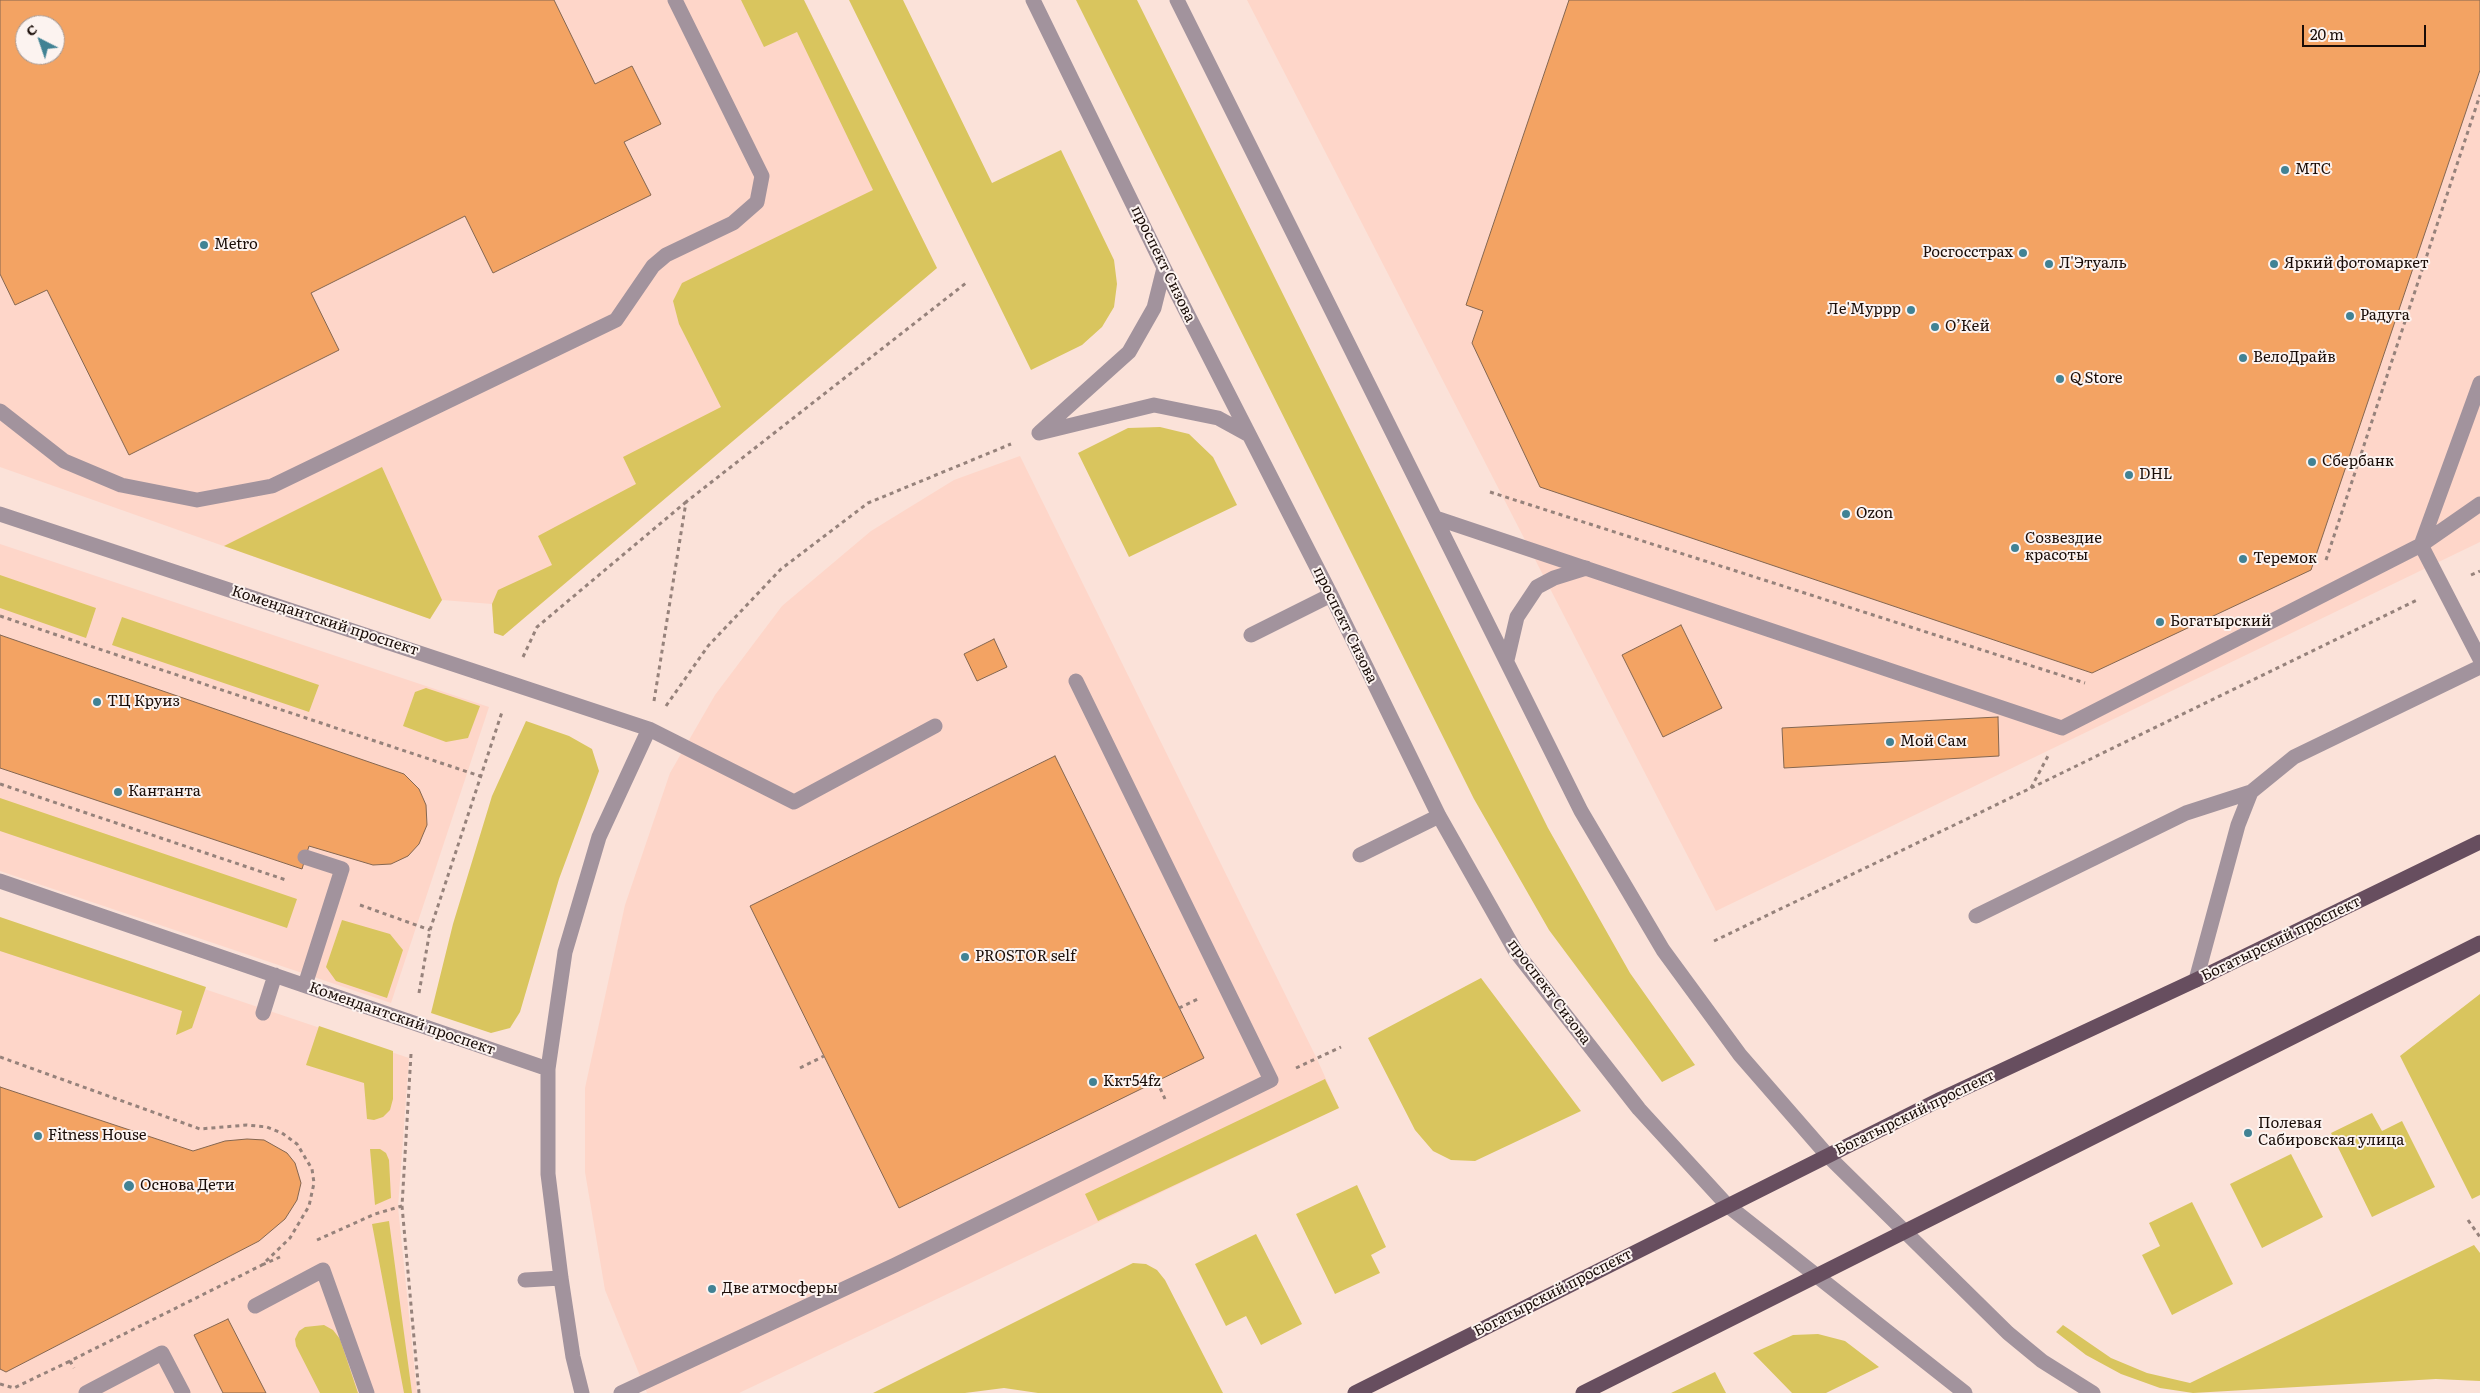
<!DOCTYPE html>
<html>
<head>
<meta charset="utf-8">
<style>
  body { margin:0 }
  #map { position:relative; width:2480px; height:1393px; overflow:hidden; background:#fbe2d9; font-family:Literata,serif }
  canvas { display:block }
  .north { position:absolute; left:15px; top:15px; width:50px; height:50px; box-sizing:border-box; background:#fcf3f0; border:1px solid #a29793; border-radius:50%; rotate:319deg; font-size:14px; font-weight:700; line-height:20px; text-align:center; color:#1a0d08 }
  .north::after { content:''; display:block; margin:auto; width:18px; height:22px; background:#418294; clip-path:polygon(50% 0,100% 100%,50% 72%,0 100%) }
  .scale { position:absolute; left:2302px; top:25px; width:124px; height:22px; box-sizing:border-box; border:2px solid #1a0d08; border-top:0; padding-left:6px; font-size:15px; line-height:18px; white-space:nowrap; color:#1a0d08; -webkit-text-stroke:4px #fcf3f0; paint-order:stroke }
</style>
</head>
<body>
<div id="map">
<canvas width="2480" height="1393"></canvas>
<div class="north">С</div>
<div class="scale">20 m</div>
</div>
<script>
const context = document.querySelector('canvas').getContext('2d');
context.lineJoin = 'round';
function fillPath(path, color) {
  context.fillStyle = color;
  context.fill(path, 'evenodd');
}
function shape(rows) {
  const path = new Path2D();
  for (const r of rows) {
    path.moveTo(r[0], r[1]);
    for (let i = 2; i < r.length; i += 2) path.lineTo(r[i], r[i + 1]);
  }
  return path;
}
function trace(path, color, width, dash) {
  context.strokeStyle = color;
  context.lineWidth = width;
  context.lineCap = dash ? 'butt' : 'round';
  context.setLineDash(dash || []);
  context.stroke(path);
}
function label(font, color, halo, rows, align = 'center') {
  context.font = font + ' Literata,serif';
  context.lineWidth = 4;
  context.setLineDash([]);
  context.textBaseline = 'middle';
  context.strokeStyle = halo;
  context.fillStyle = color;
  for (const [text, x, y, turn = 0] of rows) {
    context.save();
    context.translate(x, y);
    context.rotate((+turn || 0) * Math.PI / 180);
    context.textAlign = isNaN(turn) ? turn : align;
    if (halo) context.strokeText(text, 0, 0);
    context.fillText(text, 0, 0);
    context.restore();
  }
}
fillPath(shape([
  [0,0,804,0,937,268,503,636,494,633,492,604,442,600,430,619,0,467],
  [25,25,55,25,55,55,25,55],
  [1247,0,2480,0,2480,542,1716,911],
  [1020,456,1317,1059,1339,1108,739,1393,647,1393,605,1290,585,1172,585,1088,625,905,670,773,715,695,782,606,871,531,954,480],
  [0,544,489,707,391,1003,0,871],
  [0,920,409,1058,398,1207,417,1393,0,1393]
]), '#fed6c9');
fillPath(shape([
  [741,0,804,0,937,268,503,636,494,633,492,604,498,590,552,565,538,536,636,484,623,457,721,407,679,324,673,301,682,283,873,190,797,32,764,47],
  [849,0,903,0,992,183,1061,150,1114,260,1117,284,1114,307,1102,327,1082,345,1031,370],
  [1076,0,1137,0,1548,828,1630,973,1695,1065,1662,1082,1549,930,1474,799],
  [1160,427,1189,434,1213,457,1237,505,1129,557,1078,453,1128,428],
  [382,467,442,600,430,619,224,546],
  [0,575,96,608,86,638,0,608],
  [122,617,319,685,309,712,112,645],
  [426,688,480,706,468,738,446,742,403,726,415,692],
  [526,721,569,736,592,749,599,771,559,879,520,1012,510,1028,491,1033,431,1013,453,924,492,796],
  [0,798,297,899,287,928,0,831],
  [0,917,206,987,192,1028,176,1035,182,1011,0,951],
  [342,920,390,934,403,950,387,998,336,981,326,967],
  [1481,978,1581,1111,1475,1161,1451,1160,1433,1151,1415,1130,1368,1038],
  [2480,994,2480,1195,2472,1199,2400,1056],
  [319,1026,393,1051,393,1099,390,1110,383,1117,374,1120,367,1119,364,1083,306,1065],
  [1325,1079,1339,1108,1098,1221,1085,1194],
  [2372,1113,2382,1131,2402,1121,2435,1187,2372,1217,2331,1133],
  [370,1149,380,1149,386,1153,389,1160,391,1198,375,1205],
  [2291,1154,2323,1217,2262,1248,2230,1184],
  [1357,1185,1386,1247,1371,1255,1380,1273,1335,1294,1296,1214],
  [2192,1202,2233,1284,2172,1315,2142,1255,2160,1246,2149,1223],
  [389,1221,412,1393,404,1393,372,1224],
  [1256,1234,1302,1324,1261,1345,1246,1316,1226,1326,1195,1264],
  [2474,1245,2480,1253,2480,1381,2436,1379,2193,1393,2160,1388,2121,1374,2086,1355,2056,1332,2063,1325,2111,1358,2147,1373,2190,1383],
  [1133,1263,1146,1264,1157,1270,1165,1280,1223,1393,1038,1393,1004,1388,965,1393,873,1393],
  [324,1325,333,1330,340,1339,358,1393,320,1393,296,1346,295,1339,299,1331,305,1327],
  [1818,1334,1845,1341,1879,1367,1826,1393,1792,1393,1753,1353,1793,1335],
  [1715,1372,1726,1393,1671,1393]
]), '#d9c55e');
const building = shape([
  [0,0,554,0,595,84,632,66,661,124,624,142,651,195,493,273,465,216,311,293,339,350,129,455,47,290,15,305,0,274,0,0],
  [25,25,55,25,55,55,25,55,25,25],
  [1569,0,2480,0,2480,70,2311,570,2092,673,1540,487,1472,343,1483,311,1466,305,1569,0],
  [1681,625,1722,708,1663,737,1622,655,1681,625],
  [0,635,404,774,419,789,426,805,427,825,419,844,408,856,391,864,373,865,309,846,302,869,0,768,0,635],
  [994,639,1007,667,977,681,964,654,994,639],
  [1998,717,1999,756,1784,768,1782,728,1998,717],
  [1055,756,1204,1058,899,1208,750,906,1055,756],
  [0,1087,193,1151,225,1141,247,1139,264,1140,287,1153,295,1163,301,1183,297,1200,285,1219,259,1241,6,1372,0,1369,0,1087],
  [228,1319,266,1393,223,1393,194,1335,228,1319]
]);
fillPath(building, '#f3a363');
trace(building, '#856751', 1);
trace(shape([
  [1490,492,2085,683],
  [2326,560,2480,95],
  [2471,575,2480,571],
  [0,616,480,776],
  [523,657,537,627,686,502],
  [654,701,686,502,966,283],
  [666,706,708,646,781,569,868,503,1011,444],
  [0,784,286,880],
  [2031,788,2417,600],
  [360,905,430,930],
  [1714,941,2031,788,2049,754],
  [419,993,430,930,502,712],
  [1179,1008,1200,998],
  [0,1057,200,1129,247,1125,267,1127,282,1133,297,1144,312,1169,314,1183,309,1206,290,1238,262,1265,70,1361,74,1368],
  [800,1068,824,1056],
  [1296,1068,1341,1047],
  [1157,1081,1165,1099],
  [402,1206,419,1393],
  [2468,1220,2480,1237],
  [317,1240,375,1214,402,1206,411,1054],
  [262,1265,280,1257],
  [0,1384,14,1388,70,1361]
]), '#96827b', 3, [4, 4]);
trace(shape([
  [1033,0,1164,268,1331,595,1439,816,1516,952,1639,1109,1727,1205,1965,1393],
  [1177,0,1581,811,1663,950,1740,1055,1828,1156,2008,1333,2042,1361,2093,1393],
  [2480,383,2421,545,2480,659],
  [0,411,64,461,121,485,197,500,272,486,616,320,653,266,666,255,733,223,757,202,762,176,675,0],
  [1040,432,1129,352,1154,308,1164,268],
  [1039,433,1154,405,1218,418,1249,435],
  [0,514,649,729,794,802,935,726],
  [1436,518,2062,728,2421,545,2480,504],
  [1251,635,1331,595],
  [1507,660,1517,617,1537,587,1554,578,1586,568],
  [1360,855,1439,816],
  [0,881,548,1069],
  [1976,916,2186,813,2251,792],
  [2196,980,2238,825,2251,792,2294,757,2480,667],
  [305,985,342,869,305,857],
  [263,1013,275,975],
  [525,1280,561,1278],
  [255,1306,323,1270,367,1393],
  [86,1393,162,1353,183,1393],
  [582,1393,573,1357,561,1278,548,1174,548,1069,565,952,599,837,649,729],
  [621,1393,895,1265,1271,1080,1076,681]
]), '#a2939d', 15);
trace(shape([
  [1355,1393,1941,1099,2196,980,2480,842],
  [1583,1393,2480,943]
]), '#674e5f', 15);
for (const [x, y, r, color] of [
  [2285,170,5,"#418294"],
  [204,245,5,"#418294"],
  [2023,253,5,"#418294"],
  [2049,264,5,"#418294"],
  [2274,264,5,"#418294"],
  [1911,310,5,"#418294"],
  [2350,316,5,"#418294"],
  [1935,327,5,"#418294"],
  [2243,358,5,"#418294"],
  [2060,379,5,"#418294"],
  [2312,462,5,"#418294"],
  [2129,475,5,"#418294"],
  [1846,514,5,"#418294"],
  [2015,548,5,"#418294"],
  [2243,559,5,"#418294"],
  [2160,622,5,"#418294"],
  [97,702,5,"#418294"],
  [1890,742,5,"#418294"],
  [118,792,5,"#418294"],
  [965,957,5,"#418294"],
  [1093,1082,5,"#418294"],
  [2248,1133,5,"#418294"],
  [38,1136,5,"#418294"],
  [129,1186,6,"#418294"],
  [712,1289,5,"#418294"]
]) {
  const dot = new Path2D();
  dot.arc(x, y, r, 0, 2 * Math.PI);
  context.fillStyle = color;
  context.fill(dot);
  trace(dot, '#fcf3f0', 2);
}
label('15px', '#1a0d08', '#fcf3f0', [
  ["МТС",2295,170],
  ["Metro",214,245],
  ["Росгосстрах",2013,253,"right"],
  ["Л'Этуаль",2059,264],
  ["Яркий фотомаркет",2284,264],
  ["Ле'Муррр",1901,310,"right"],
  ["Радуга",2360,316],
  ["О’Кей",1945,327],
  ["ВелоДрайв",2253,358],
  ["Q Store",2070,379],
  ["Сбербанк",2322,462],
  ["DHL",2139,475],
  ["Ozon",1856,514],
  ["Созвездие",2025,539],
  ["красоты",2025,556],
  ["Теремок",2253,559],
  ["Богатырский",2170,622],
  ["ТЦ Круиз",107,702],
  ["Мой Сам",1900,742],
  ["Кантанта",128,792],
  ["PROSTOR self",975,957],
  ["Kкт54fz",1103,1082],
  ["Полевая",2258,1124],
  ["Сабировская улица",2258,1141],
  ["Fitness House",48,1136],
  ["Основа Дети",140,1186],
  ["Две атмосферы",722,1289]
], 'left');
label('15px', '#1a0d08', '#fcf3f0', [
  ["проспект Сизова",1163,264,64],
  ["Комендантский проспект",325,621,18],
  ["проспект Сизова",1345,625,64],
  ["Богатырский проспект",2281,939,-26],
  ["проспект Сизова",1549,992,53],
  ["Комендантский проспект",402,1019,19],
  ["Богатырский проспект",1915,1113,-26],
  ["Богатырский проспект",1553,1293,-27]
]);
</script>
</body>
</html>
